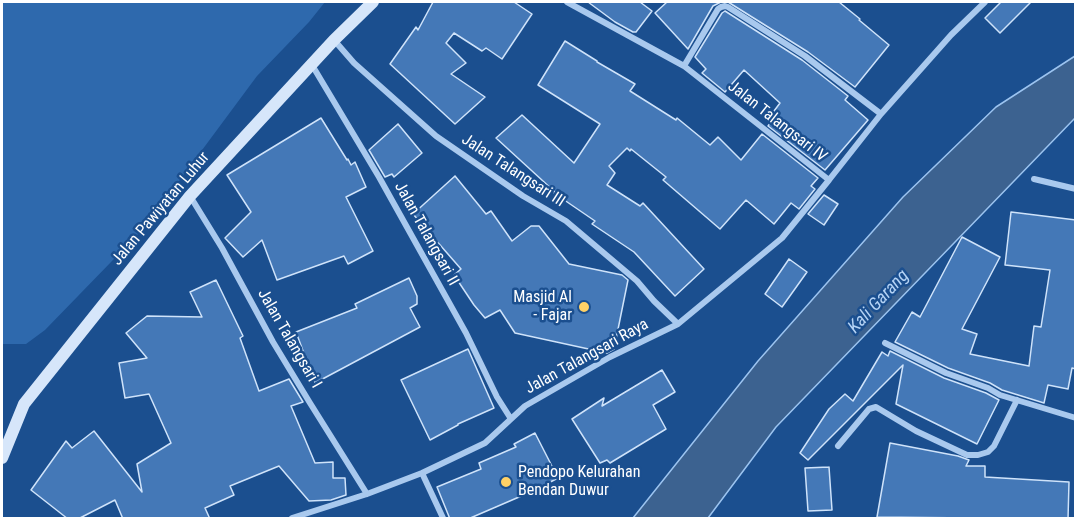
<!DOCTYPE html>
<html>
<head>
<meta charset="utf-8">
<style>
  body { margin:0 }
  #map { position:relative; width:1077px; height:520px; overflow:hidden; background:#1b4f8f; font-family:"Roboto Condensed",sans-serif }
  canvas { display:block }
  .frame { position:absolute; inset:0; border:3px solid #fff; pointer-events:none }
</style>
</head>
<body>
<div id="map">
<canvas width="1077" height="520"></canvas>
<div class="frame"></div>
</div>
<script>
const context = document.querySelector('canvas').getContext('2d');
context.lineJoin = 'round';
function fillPath(path, color) {
  context.fillStyle = color;
  context.fill(path, 'evenodd');
}
function shape(rows) {
  const path = new Path2D();
  for (const r of rows) {
    path.moveTo(r[0], r[1]);
    for (let i = 2; i < r.length; i += 2) path.lineTo(r[i], r[i + 1]);
  }
  return path;
}
function trace(path, color, width, dash) {
  context.strokeStyle = color;
  context.lineWidth = width;
  context.lineCap = dash ? 'butt' : 'round';
  context.setLineDash(dash || []);
  context.stroke(path);
}
function label(font, color, halo, rows, align = 'center') {
  context.font = font + ' "Roboto Condensed",sans-serif';
  context.lineWidth = 5;
  context.setLineDash([]);
  context.textBaseline = 'middle';
  context.strokeStyle = halo;
  context.fillStyle = color;
  for (const [text, x, y, turn = 0] of rows) {
    context.save();
    context.translate(x, y);
    context.rotate((+turn || 0) * Math.PI / 180);
    context.textAlign = isNaN(turn) ? turn : align;
    if (halo) context.strokeText(text, 0, 0);
    context.fillText(text, 0, 0);
    context.restore();
  }
}
fillPath(shape([
  [2,2,325,2,309,22,257,76,145,227,45,330,26,344,2,344]
]), '#2e69ad');
const water = shape([
  [1075,56,1075,118,776,427,708,518,633,518,758,361,903,197,996,107,1075,56]
]);
fillPath(water, '#3c6290');
trace(water, '#9cc4f0', 1.5);
const building = shape([
  [433,2,514,2,532,14,502,59,486,48,482,51,454,33,446,43,466,63,451,74,485,97,455,124,390,64,416,27,418,30,433,2],
  [588,2,640,2,652,11,636,32,633,32,615,22,588,2],
  [667,2,721,2,713,6,688,49,655,13,667,2],
  [728,2,839,2,860,19,859,20,889,45,855,87,808,52,728,2],
  [1001,2,1031,2,1000,33,985,18,1001,2],
  [725,11,802,60,848,96,845,100,868,120,825,170,768,126,774,118,771,115,780,103,744,70,725,92,702,73,706,69,695,57,722,13,725,11],
  [565,41,597,61,597,62,635,84,630,91,676,120,677,118,710,145,718,137,741,160,762,134,818,178,811,186,815,189,799,209,791,203,774,224,746,200,720,229,663,180,666,177,631,149,630,151,627,148,609,166,615,173,607,185,640,206,643,203,704,269,675,296,634,252,592,224,595,221,554,193,555,192,496,138,522,115,574,163,600,124,538,85,565,41],
  [321,118,347,160,348,159,351,165,355,162,366,187,346,197,373,251,348,264,344,256,277,280,262,240,243,257,225,238,251,212,227,175,321,118],
  [398,124,422,153,394,177,392,174,385,177,369,150,398,124],
  [455,176,486,214,491,211,512,241,531,226,539,226,569,264,622,275,628,280,614,349,607,353,515,333,500,310,485,318,474,305,454,275,461,269,413,214,455,176],
  [824,195,838,204,824,225,808,214,824,195],
  [1011,212,1076,220,1076,369,1072,368,1068,389,1048,385,1044,403,1002,390,990,383,948,368,895,342,912,312,920,317,962,237,1000,257,962,329,977,334,970,354,1029,366,1034,326,1041,327,1050,270,1005,265,1011,212],
  [789,259,807,272,782,307,765,294,789,259],
  [409,278,417,296,417,304,410,308,420,327,315,383,296,332,357,308,355,304,409,278],
  [216,280,243,336,240,338,259,391,289,379,303,402,291,406,315,463,333,462,333,478,345,478,346,495,331,500,309,501,279,466,230,486,234,495,205,508,210,519,123,519,115,500,78,519,68,519,31,490,66,441,72,448,94,431,142,492,137,464,171,443,149,394,125,398,119,363,147,358,126,333,147,316,202,317,190,292,216,280],
  [468,349,494,408,458,424,458,425,430,440,401,380,468,349],
  [890,351,944,378,986,393,999,400,977,444,896,404,903,365,808,460,800,453,829,409,845,394,853,401,882,352,888,356,890,351],
  [662,370,675,392,653,405,666,429,610,463,607,460,600,463,572,419,604,398,602,406,662,370],
  [535,433,558,478,533,491,468,519,450,519,437,487,481,469,479,463,516,447,514,444,535,433],
  [890,443,958,456,969,460,966,466,985,466,985,477,1069,482,1068,519,877,517,890,443],
  [829,467,832,510,808,511,805,468,829,467]
]);
fillPath(building, '#4478b7');
trace(building, '#cfe3fa', 1.5);
trace(shape([
  [567,2,684,66,829,180,881,114,951,35,985,2],
  [334,40,354,63,436,136,523,196,566,221,637,281,654,301,678,324],
  [312,65,379,177,466,333,497,397,511,419],
  [684,66,718,9,721,7,725,6,728,7,805,56,881,114],
  [1034,179,1076,189],
  [190,196,222,248,273,342,310,403,367,494],
  [885,343,946,373,988,388,1000,395,1076,418],
  [838,446,869,409,876,407,916,431,967,455,978,455,988,452,994,446,1017,400],
  [422,473,443,518],
  [292,518,367,494,422,473,485,443,525,406,610,357,678,324,782,238,829,180]
]), '#a9c9ee', 6);
trace(shape([
  [2,458,24,404,190,196,334,40,373,2]
]), '#d6e6fa', 12);
for (const [x, y, r, color] of [
  [584,307,6,"#ffd166"],
  [506,482,6,"#ffd166"]
]) {
  const dot = new Path2D();
  dot.arc(x, y, r, 0, 2 * Math.PI);
  context.fillStyle = color;
  context.fill(dot);
  trace(dot, '#1b4f8f', 2);
}
label('16px', '#fff', '#1b4f8f', [
  ["Jalan Talangsari IV",777,122,38],
  ["Jalan Talangsari III",513,171,33],
  ["Jalan Pawiyatan Luhur",161,209,-50],
  ["Jalan Talangsari II",426,234,61],
  ["Jalan Talangsari I",289,339,60],
  ["Jalan Talangsari Raya",587,357,-29]
]);
label('16px', '#fff', '#1b4f8f', [
  ["Masjid Al",572,298],
  ["- Fajar",572,316],
  ["Pendopo Kelurahan",518,473,"left"],
  ["Bendan Duwur",518,491,"left"]
], 'right');
label('italic 18px', '#b5d3f5', '#1b4f8f', [
  ["Kali Garang",879,302,-47]
]);
</script>
</body>
</html>
